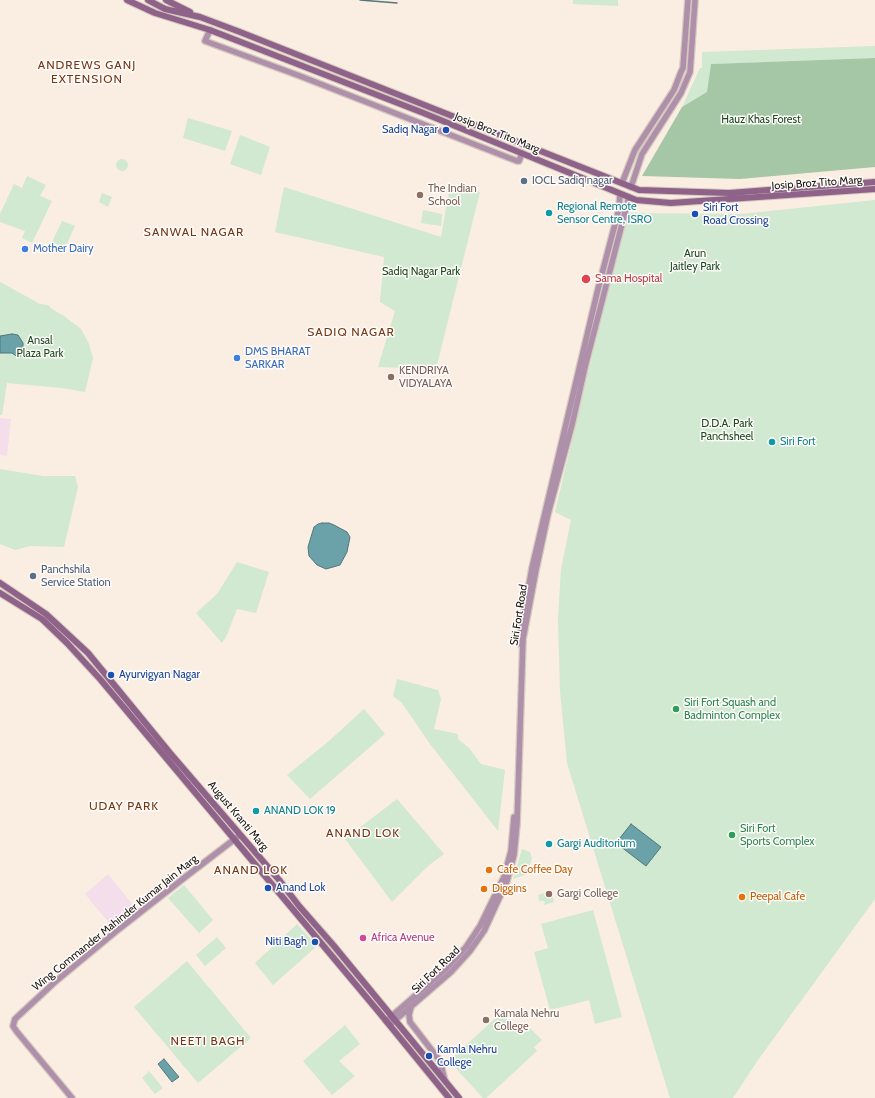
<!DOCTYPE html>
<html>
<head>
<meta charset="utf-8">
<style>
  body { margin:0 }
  canvas { display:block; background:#faede1 }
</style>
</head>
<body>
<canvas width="875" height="1098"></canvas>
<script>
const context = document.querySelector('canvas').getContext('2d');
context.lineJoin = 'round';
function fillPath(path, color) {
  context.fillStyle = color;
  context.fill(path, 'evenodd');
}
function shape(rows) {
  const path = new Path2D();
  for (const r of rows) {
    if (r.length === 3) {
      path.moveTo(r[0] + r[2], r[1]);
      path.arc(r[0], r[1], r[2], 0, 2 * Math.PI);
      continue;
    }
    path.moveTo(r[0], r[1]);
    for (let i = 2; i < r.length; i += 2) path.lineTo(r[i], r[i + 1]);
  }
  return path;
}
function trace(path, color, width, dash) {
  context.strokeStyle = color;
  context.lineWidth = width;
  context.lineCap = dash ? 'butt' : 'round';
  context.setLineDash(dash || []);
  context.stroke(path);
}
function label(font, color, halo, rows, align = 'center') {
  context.font = font + ' Cabin,sans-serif';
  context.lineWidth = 3;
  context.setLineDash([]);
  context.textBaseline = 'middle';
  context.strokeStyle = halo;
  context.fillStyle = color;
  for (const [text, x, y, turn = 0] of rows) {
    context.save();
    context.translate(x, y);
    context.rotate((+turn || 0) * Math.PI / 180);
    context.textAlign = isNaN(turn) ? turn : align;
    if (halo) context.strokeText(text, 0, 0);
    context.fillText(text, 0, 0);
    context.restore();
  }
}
fillPath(shape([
  [0,418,11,419,7,456,0,455],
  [108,874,138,911,114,929,85,894]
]), '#f5deeb');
fillPath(shape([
  [573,0,618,0,618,6,573,4],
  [875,46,875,58,711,64,708,92,682,107,700,68,702,68,702,52],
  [188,118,232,131,225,151,183,138],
  [240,135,270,147,261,175,230,164],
  [122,165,6],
  [27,176,46,185,40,196,52,201,32,243,22,238,25,231,0,222,0,214,14,184,22,188],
  [450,186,480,192,436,369,378,367,395,311,380,302,384,257,275,232,284,187,441,237],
  [102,193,112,197,108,207,99,202],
  [875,200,875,899,758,1060,733,1098,670,1098,567,763,560,691,558,619,561,569,571,520,555,512,626,213,741,214],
  [423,210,442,214,441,226,421,223],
  [62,221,75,226,65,248,52,242],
  [0,282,40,304,48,305,52,309,64,316,81,329,89,344,93,358,85,392,62,388,7,383,2,415,0,415],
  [0,469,43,476,75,476,78,487,64,547,30,546,15,550,0,544],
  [237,562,269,572,256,613,237,609,226,637,222,643,196,613,217,594],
  [397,679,438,690,441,699,434,729,458,734,458,739,469,748,481,764,505,770,498,831,430,744,402,703,393,696],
  [364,709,385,734,310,799,287,775,329,741],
  [397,799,444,854,428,866,392,902,345,839],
  [522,849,530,852,532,859,527,874,513,879],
  [184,885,213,920,199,933,168,898],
  [551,891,554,902,544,905,545,902,541,900,540,903,538,895],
  [593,910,622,1017,595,1024,589,1000,550,1010,534,952,548,948,541,924],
  [297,924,317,946,273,985,255,963],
  [217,937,226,948,205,966,196,955],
  [187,961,251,1038,198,1083,134,1007],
  [501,1013,522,1035,530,1028,542,1040,534,1047,537,1051,486,1098,483,1098,449,1061],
  [345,1025,360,1044,339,1061,355,1076,332,1095,303,1061],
  [149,1071,163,1088,155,1094,142,1078]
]), '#d1e8d1');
fillPath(shape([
  [875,58,875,167,740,179,642,176,682,107,707,92,711,64]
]), '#a5c7a6');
const water = shape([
  [12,334,18,335,23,343,23,352,19,358,12,353,0,353,0,336,12,334],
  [322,523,329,523,334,525,347,532,350,537,347,552,340,565,326,569,317,565,309,556,308,547,314,527,318,524,322,523],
  [631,824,661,847,646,866,616,843,631,824],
  [164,1059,179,1077,172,1082,158,1064,164,1059]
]);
fillPath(water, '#6ba2a9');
trace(water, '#52777b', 1);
trace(shape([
  [360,0,397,3]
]), '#52777b', 1.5);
const tertiary = shape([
  [210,30,205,41,300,76,517,161,519,161,522,153],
  [622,183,635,150,674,90,681,72,683,68,688,0],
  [631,187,642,154,681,93,690,72,695,0],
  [520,644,520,635,532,568,598,289,619,209,620,194],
  [411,1007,409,1015,410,1022,440,1061,445,1081],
  [386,1021,447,968,466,947,480,926,504,877,511,851,514,817],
  [392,1023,451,972,470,951,484,931,507,881,514,855,517,824,523,639,536,570,548,514,572,425,586,363,629,197],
  [72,1098,17,1032,13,1026,15,1019,55,982,119,929,184,878,240,835]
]);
const secondary = shape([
  [127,0,155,13,210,30,421,112,636,200,671,203,875,189],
  [148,0,165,9,200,17,240,32,639,190,729,193,875,182],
  [166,0,190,12],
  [0,583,46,614,88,653,170,753,280,881,299,906,334,946,459,1098],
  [0,593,42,619,67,643,100,679,378,1011,449,1098]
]);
trace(tertiary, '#d6cabf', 8);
trace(secondary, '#d6cabf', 8);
trace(tertiary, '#af90ab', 5.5);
trace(secondary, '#8e6289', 6);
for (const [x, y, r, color] of [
  [446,130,4,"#1a4fb4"],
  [524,181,4,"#5c6f8a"],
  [420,195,4,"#8d6e63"],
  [549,213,4,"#0f9aa8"],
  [695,214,4,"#1a4fb4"],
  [25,249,4,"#3f7fe0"],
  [586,279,5,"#e0444e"],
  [237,358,4,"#3f7fe0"],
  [391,377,4,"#8d6e63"],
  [772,442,4,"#0f9aa8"],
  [33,576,4,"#5c6f8a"],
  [111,675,4,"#1a4fb4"],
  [676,709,4,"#2e9e5b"],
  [256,811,4,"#0f9aa8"],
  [732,835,4,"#2e9e5b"],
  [549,844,4,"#0f9aa8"],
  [489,870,4,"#e8710a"],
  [268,888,4,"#1a4fb4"],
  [484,889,4,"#e8710a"],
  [549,894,4,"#8d6e63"],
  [742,897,4,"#e8710a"],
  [363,938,4,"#d1479c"],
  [315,942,4,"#1a4fb4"],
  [486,1020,4,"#8d6e63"],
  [429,1056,4,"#1a4fb4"]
]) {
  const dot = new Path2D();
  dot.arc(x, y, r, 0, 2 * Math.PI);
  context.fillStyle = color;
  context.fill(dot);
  trace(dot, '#fffcfa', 1.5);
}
label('11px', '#1a4a1f', '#fffcfa', [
  ["Hauz Khas Forest",761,120],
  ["Arun",695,254],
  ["Jaitley Park",695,267],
  ["Sadiq Nagar Park",421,272],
  ["Ansal",40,341],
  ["Plaza Park",40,354],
  ["D.D.A. Park",727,424],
  ["Panchsheel",727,437]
]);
label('11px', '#164399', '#fffcfa', [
  ["Sadiq Nagar",438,130,"right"],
  ["Siri Fort",703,208],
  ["Road Crossing",703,221],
  ["Ayurvigyan Nagar",119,675],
  ["Anand Lok",276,888],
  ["Niti Bagh",307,942,"right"],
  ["Kamla Nehru",437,1050],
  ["College",437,1063]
], 'left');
label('11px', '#18140f', '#fffcfa', [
  ["Josip Broz Tito Marg",497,133,22],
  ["Josip Broz Tito Marg",817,183,-4],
  ["Siri Fort Road",519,615,-81],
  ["August Kranti Marg",238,816,50],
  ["Wing Commander Mahinder Kumar Jain Marg",115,923,-39],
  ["Siri Fort Road",436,970,-44]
]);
label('11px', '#4e5e75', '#fffcfa', [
  ["IOCL Sadiq nagar",532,181],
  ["Panchshila",41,570],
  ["Service Station",41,583]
], 'left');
label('11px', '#785e54', '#fffcfa', [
  ["The Indian",428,189],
  ["School",428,202],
  ["KENDRIYA",399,371],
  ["VIDYALAYA",399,384],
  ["Gargi College",557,894],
  ["Kamala Nehru",494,1014],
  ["College",494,1027]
], 'left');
label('11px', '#0d838f', '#fffcfa', [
  ["Regional Remote",557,207],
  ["Sensor Centre, ISRO",557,220],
  ["Siri Fort",780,442],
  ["ANAND LOK 19",264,811],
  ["Gargi Auditorium",557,844]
], 'left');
label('11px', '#366cbe', '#fffcfa', [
  ["Mother Dairy",33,249],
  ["DMS BHARAT",245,352],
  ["SARKAR",245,365]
], 'left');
label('11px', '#be3a42', '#fffcfa', [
  ["Sama Hospital",595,279]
], 'left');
label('11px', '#27864d', '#fffcfa', [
  ["Siri Fort Squash and",684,703],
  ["Badminton Complex",684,716],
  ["Siri Fort",740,829],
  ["Sports Complex",740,842]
], 'left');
label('11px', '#c56008', '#fffcfa', [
  ["Cafe Coffee Day",497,870],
  ["Diggins",492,889],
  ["Peepal Cafe",750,897]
], 'left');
label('11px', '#b23c85', '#fffcfa', [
  ["Africa Avenue",371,938]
], 'left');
context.letterSpacing = '1px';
label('12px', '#753614', '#fffcfa', [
  ["ANDREWS GANJ",87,65],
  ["EXTENSION",87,79],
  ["SANWAL NAGAR",194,232],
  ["SADIQ NAGAR",351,332],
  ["UDAY PARK",124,806],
  ["ANAND LOK",363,833],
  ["ANAND LOK",251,870],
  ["NEETI BAGH",208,1041]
]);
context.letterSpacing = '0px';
</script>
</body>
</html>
